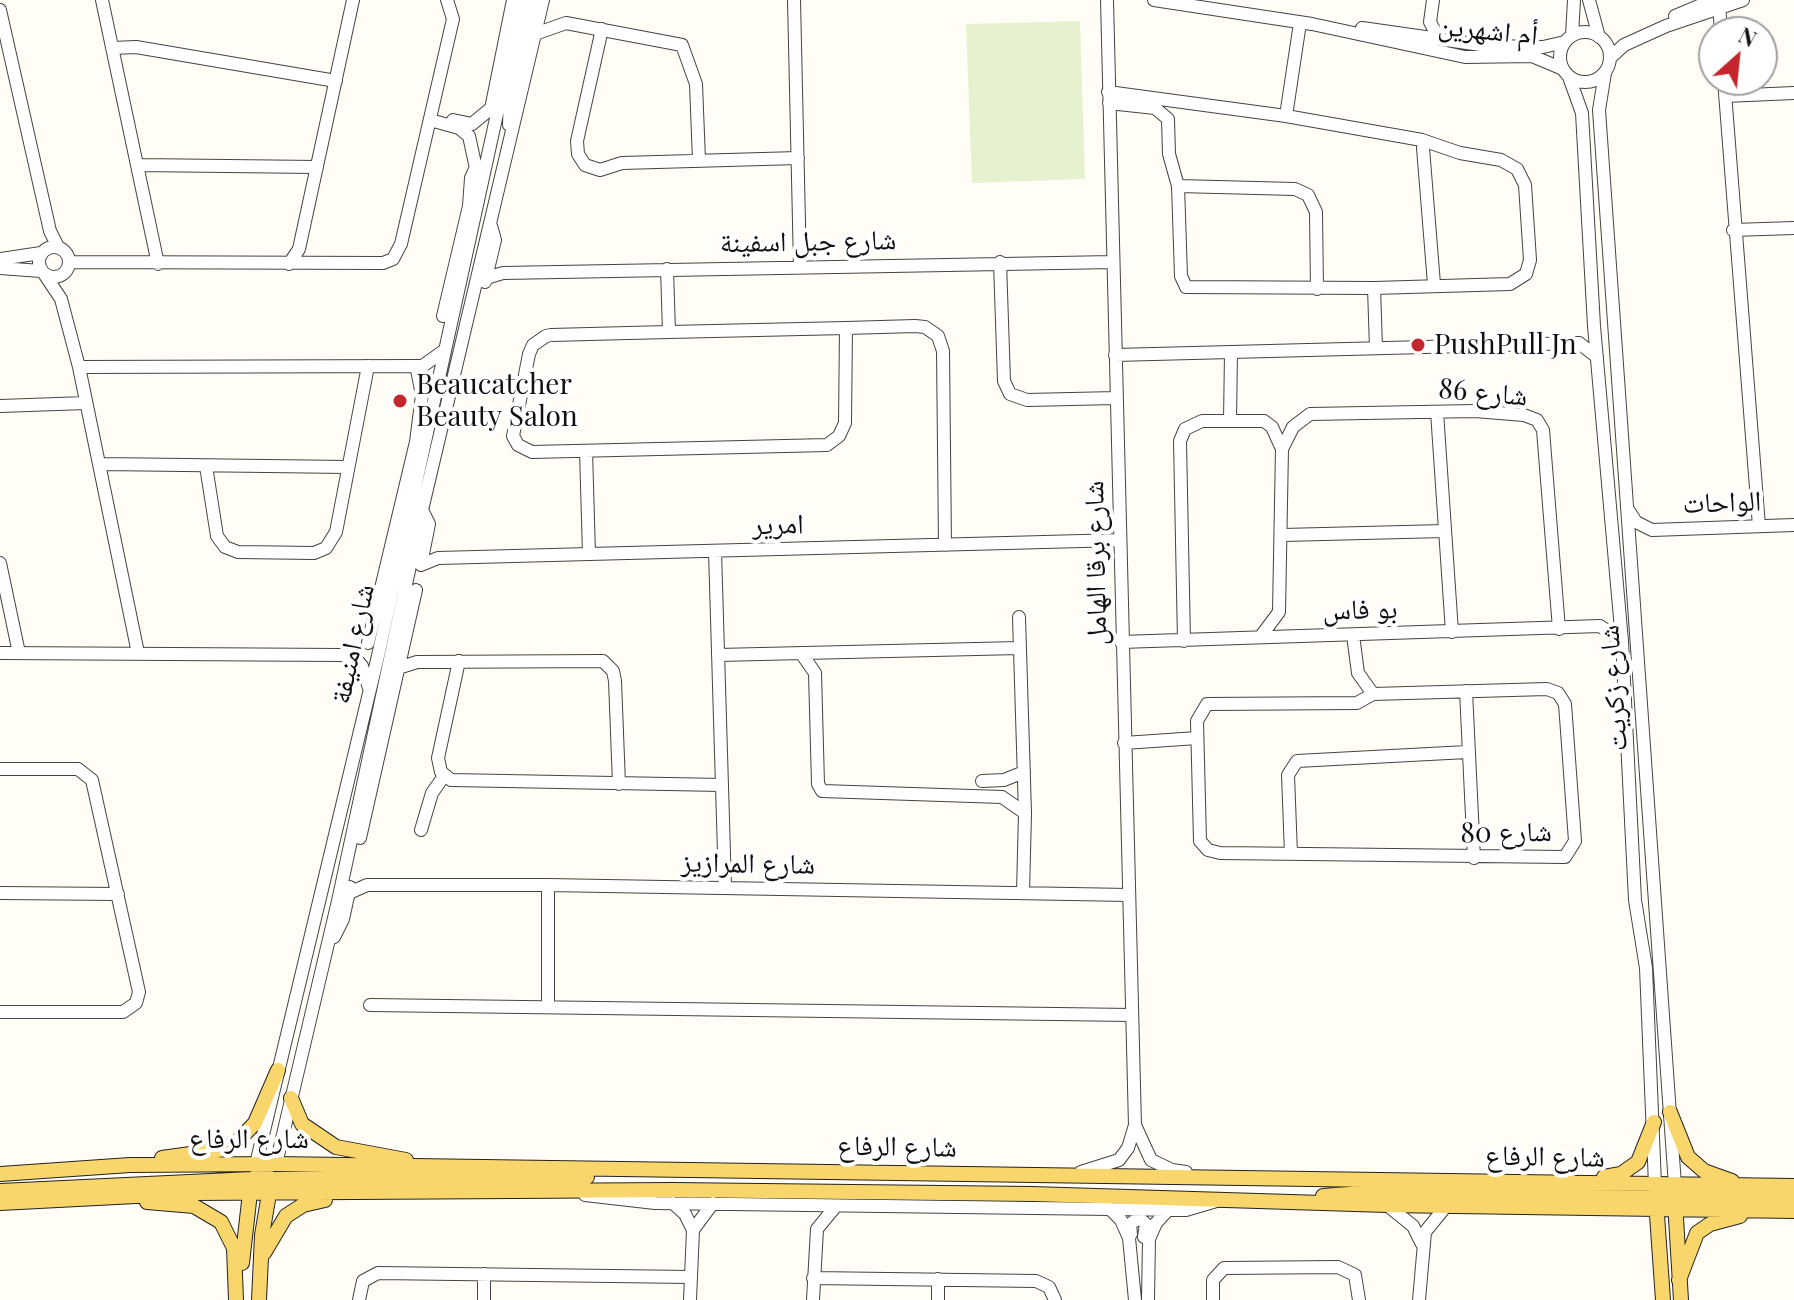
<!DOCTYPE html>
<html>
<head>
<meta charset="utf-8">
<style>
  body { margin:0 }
  #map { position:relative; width:1794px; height:1300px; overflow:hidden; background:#fffdf5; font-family:"Playfair Display",serif }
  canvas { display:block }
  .north { position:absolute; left:1698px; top:16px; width:80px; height:80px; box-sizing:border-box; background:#fff; border:2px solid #a0a0a0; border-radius:50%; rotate:27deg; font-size:22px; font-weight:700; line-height:32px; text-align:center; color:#111 }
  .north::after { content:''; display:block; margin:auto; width:28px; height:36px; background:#c4262e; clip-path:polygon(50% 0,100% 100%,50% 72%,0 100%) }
</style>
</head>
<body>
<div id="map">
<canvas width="1794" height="1300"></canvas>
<div class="north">N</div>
</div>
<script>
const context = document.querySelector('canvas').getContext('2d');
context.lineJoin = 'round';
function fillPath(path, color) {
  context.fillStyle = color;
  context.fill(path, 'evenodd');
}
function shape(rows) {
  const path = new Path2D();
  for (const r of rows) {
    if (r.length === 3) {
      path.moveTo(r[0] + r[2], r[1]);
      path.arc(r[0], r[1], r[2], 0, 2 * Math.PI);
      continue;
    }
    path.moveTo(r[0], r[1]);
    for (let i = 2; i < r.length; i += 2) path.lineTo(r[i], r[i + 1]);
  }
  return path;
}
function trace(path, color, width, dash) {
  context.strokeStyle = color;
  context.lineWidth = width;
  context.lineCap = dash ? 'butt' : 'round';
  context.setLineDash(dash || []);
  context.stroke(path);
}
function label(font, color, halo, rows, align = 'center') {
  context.font = font + ' "Playfair Display","Noto Naskh Arabic",serif';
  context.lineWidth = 8;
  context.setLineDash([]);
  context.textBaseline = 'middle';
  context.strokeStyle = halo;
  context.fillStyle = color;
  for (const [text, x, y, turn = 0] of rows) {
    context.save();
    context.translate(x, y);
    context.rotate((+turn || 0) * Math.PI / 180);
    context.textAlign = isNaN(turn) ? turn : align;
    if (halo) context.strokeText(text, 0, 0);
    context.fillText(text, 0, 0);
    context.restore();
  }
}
fillPath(shape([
  [1080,21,1085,179,972,183,966,24]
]), '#e6f2cf');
const minor = shape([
  [102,0,158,264],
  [794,0,800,267],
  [1154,0,1312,24,1465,57,1532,56,1563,69],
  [1433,0,1430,22,1439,39],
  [1589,0,1599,37],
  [1719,3,1721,32],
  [0,10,50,231,58,247],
  [1675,16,1713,0],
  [1362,28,1488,46,1543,47,1565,42],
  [602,29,577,141,578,154,585,165,600,170,622,163,798,158],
  [1585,57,25],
  [535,34,566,23,682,45,696,84,699,160],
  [1572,35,1574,0],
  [112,48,136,47,336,81],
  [1610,58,1624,45,1666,26,1743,0],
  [1605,73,1599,110,1675,1185],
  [1569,77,1582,113,1594,326,1622,641,1635,900,1646,968,1655,1185],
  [1724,80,1759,526],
  [1108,92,1286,116,1422,140,1460,153,1501,160,1517,169,1525,185,1530,260,1526,274,1510,284,1374,288,1376,348],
  [1725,96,1794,93],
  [1109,103,1155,108,1168,119,1169,154,1178,186,1181,276,1186,287,1374,288],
  [491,109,513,0],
  [1286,116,1300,23],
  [430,120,459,128,469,136,477,173],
  [453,120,472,124,495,105],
  [509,125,510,97,532,0],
  [1423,148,1434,284],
  [137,165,317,167],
  [1178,186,1295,189,1308,195,1316,212,1317,289],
  [1733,230,1794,228],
  [54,262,15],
  [0,259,41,253],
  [69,262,383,263,393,259,401,244,453,19,447,0],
  [1000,262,1004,381,1010,394,1027,400,1116,398],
  [289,264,299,249,353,0],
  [0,268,41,271],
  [667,269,669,332],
  [45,275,61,299,79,367,138,653],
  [486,278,503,273,1113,262],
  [485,282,495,240,491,226],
  [443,316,469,206,471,178,476,167],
  [846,328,845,423,839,436,827,445,532,452,518,445,513,436,529,354,533,345,546,336,551,335,628,333,669,332,846,328,915,326,925,327,938,336,943,351,945,545],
  [1115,355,1579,343,1597,357],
  [79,367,419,366],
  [0,406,86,403],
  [1437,412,1452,632],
  [1230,421,1231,352],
  [1282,449,1293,427,1310,414,1475,411,1524,415,1537,420,1543,430,1559,629],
  [586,451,589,554],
  [102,464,348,467],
  [206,466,217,536,225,547,238,552,314,553,326,548,336,532,368,366],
  [1627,508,1636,522,1652,530,1794,525],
  [1283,535,1444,531],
  [715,551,725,887],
  [0,563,19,653],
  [421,564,429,524,422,510],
  [421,565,438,558,1120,540],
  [1019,617,1025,813,1023,893],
  [1353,635,1358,673,1373,694],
  [1184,641,1180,441,1185,429,1202,421,1264,421,1272,427,1282,449,1279,612,1261,636],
  [1121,642,1600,626,1622,641],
  [368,643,416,442,422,395,417,370,445,350],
  [0,653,342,655,357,660,362,666,369,688],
  [801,653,815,673,818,784,822,791,1002,797,1025,813],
  [718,655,1019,648],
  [459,661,438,758,441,772,451,780,722,785],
  [398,668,417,662,603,661,613,671,615,681,619,784],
  [1547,689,1558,693,1565,704,1575,841,1565,857,1220,853,1208,850,1200,841,1197,721,1207,704,1357,703,1373,694,1547,689],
  [1466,691,1474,858],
  [1124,743,1197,738],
  [0,769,78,769,92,780,139,992,136,1003,123,1012,0,1012],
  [982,781,1004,780,1024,772],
  [421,830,432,793,444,776],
  [360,838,416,590],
  [1291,854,1288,775,1297,761,1467,752],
  [548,885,548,1007],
  [0,893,118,894],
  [349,893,367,885,548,885,1129,895],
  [334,937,343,919,350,887],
  [370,1005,1132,1015],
  [1135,1125,1151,1160,1172,1170,1186,1172],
  [256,1164,378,656,522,0],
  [276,1164,338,901,422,510,543,0],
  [1081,1172,1119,1160,1128,1148,1135,1125,1107,0],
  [585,1195,655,1203,1186,1210,1220,1200],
  [673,1203,685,1214,693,1230],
  [1387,1205,1413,1226,1422,1244],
  [1109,1208,1121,1220,1129,1238,1135,1300],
  [1131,1234,1130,1224,1139,1218,1146,1224,1144,1237],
  [813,1278,1036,1281,1049,1287,1055,1300],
  [359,1300,363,1281,378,1273,690,1277],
  [484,1300,484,1274],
  [690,1300,693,1230,713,1203],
  [813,1300,817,1229,836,1206],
  [938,1300,938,1279],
  [1148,1300,1149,1239,1156,1223,1168,1210],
  [1213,1300,1213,1280,1224,1268,1338,1267,1355,1275,1359,1300],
  [1419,1300,1425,1232,1447,1205]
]);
const major = shape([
  [291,1098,302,1124,336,1147,406,1160],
  [1670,1112,1688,1157,1704,1171,1732,1181],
  [162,1158,219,1150,237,1142,255,1123,278,1070],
  [0,1174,130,1165,276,1164,1794,1186],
  [1604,1177,1621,1174,1638,1162,1654,1122],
  [0,1191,252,1179,266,1172],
  [249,1193,257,1185,272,1179,587,1177],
  [1323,1196,1363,1193,1641,1198,1656,1197,1674,1185],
  [1656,1201,1663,1300],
  [147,1202,194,1206,221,1222,234,1248,236,1300],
  [1675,1202,1681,1300],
  [0,1203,194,1193,673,1190,1032,1194,1387,1205,1794,1211],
  [1660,1203,1670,1197,1794,1199],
  [264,1253,286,1216,303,1205,325,1200],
  [242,1263,251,1184],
  [1679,1280,1697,1233,1710,1224,1740,1216],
  [259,1300,262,1235,270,1188]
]);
trace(minor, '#444', 14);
trace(major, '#222', 16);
trace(minor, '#fff', 12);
trace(major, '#f9d66b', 14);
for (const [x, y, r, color] of [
  [1418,345,8,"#c4262e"],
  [400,401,8,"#c4262e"]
]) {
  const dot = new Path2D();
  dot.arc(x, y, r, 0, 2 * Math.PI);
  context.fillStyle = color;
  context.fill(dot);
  trace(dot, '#fff', 3);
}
label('28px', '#111', '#fff', [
  ["أم اشهرين",1488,31,6],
  ["شارع جبل اسفينة",808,242,-1],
  ["شارع 86",1483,393,5],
  ["الواحات",1722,503,-2],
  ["امرير",778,525,-1],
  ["شارع برقا الهامل",1096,563,-91],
  ["بو فاس",1360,610,-1],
  ["شارع امنيفة",353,644,-78],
  ["شارع زكريت",1614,688,-94],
  ["شارع 80",1506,833,-1],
  ["شارع المرازيز",748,864,1],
  ["شارع الرفاع",249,1139],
  ["شارع الرفاع",897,1147,1],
  ["شارع الرفاع",1545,1157,1]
]);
label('28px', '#111', '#fff', [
  ["PushPull Jn",1434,345],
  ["Beaucatcher",416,385],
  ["Beauty Salon",416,417]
], 'left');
</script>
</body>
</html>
